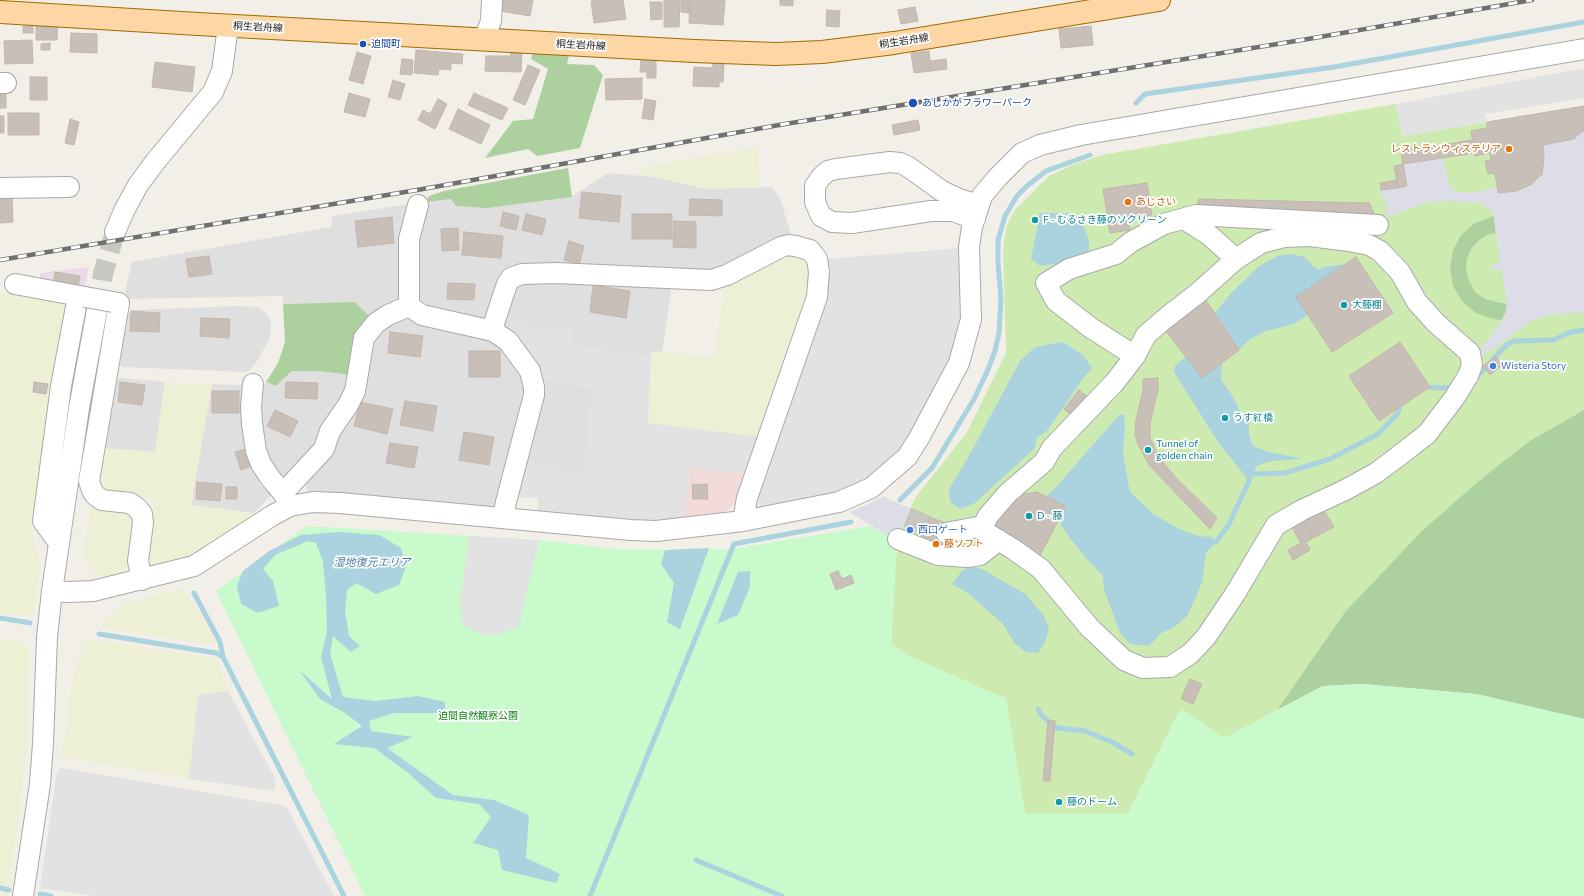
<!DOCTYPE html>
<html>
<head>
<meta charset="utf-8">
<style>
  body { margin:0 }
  canvas { display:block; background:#f2efe9 }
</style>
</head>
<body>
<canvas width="1584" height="896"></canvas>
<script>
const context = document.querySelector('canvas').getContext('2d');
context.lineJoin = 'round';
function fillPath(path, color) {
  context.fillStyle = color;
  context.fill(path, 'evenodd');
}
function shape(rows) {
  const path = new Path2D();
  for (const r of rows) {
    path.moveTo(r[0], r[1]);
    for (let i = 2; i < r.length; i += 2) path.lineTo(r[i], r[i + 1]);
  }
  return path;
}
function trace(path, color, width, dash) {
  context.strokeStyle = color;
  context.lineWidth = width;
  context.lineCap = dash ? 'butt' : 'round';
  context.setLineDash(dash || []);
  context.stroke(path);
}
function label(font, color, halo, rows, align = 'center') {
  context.font = font + ' Commissioner,"Noto Sans JP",sans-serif';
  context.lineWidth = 3.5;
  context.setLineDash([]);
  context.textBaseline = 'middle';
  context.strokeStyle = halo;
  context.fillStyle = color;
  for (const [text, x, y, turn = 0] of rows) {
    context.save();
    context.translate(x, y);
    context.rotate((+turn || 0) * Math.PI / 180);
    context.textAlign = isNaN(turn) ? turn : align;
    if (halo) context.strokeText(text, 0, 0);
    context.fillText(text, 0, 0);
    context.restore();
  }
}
fillPath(shape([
  [608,173,654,177,707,189,772,187,780,199,793,240,724,272,507,272,490,322,422,309,416,299,415,237,426,202,451,199,571,197],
  [409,204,404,294,396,304,371,318,355,302,283,304,283,296,130,299,125,292,132,262,331,227,332,216],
  [524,278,672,285,662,352,652,352,651,357,572,346,573,329,505,328,501,323,511,288],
  [237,306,257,307,267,314,271,323,270,338,256,363,248,372,121,367,114,359,122,317,133,310],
  [398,318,410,318,496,341,521,369,526,386,501,502,494,507,318,491,308,492,304,481,370,340],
  [292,371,318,371,351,375,350,382,319,444,286,480,271,468,260,433,260,398,266,382,276,386],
  [120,378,165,382,155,452,101,448,112,384],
  [541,382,594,387,583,474,564,474,554,466,524,461],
  [212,384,242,385,245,390,256,474,261,486,271,495,254,513,191,505]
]), '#e0dfdf');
fillPath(shape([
  [690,467,746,475,735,502,728,511,723,514,684,519]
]), '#f2dad9');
fillPath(shape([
  [89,267,84,290,40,283,40,273]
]), '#ebdbe8');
fillPath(shape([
  [758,147,761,187,707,189,654,177,637,175,643,167],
  [782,251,805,252,815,277,762,437,648,423,652,351,715,357,724,282],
  [14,293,65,302,70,309,51,415,31,532,41,565,34,613,29,617,0,612,0,295],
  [165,382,212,384,191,505,254,513,201,552,183,559,155,567,146,559,155,500,105,492,96,479,101,448,155,452],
  [91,505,126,510,135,522,129,565,122,575,98,576,83,559],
  [183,588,215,641,216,645,100,628,102,623,117,609,129,602],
  [0,639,22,642,30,650,27,752,8,896,0,896],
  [90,639,217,658,228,691,198,695,189,779,61,757,74,670,85,645]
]), '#eef0d5');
fillPath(shape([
  [1396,104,1402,136,1584,106,1584,410,1528,442,1480,480,1345,612,1277,710,1240,730,1148,811,1179,712,1128,814,1025,814,1006,699,911,657,891,644,897,541,915,498,967,432,1006,353,1003,251,1006,228,1013,212,1049,176,1072,165,1102,155]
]), '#cdebb0');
fillPath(shape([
  [533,53,569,55,567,64,594,65,603,75,580,148,537,156,528,149,485,158,513,121,533,119,548,69,531,59],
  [568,168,572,197,487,208,456,206,451,199,426,202,429,196,444,191],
  [1494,216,1496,233,1487,235,1478,241,1471,249,1467,259,1466,269,1469,281,1475,292,1485,299,1497,302,1507,304,1506,311,1502,320,1493,319,1476,313,1462,301,1453,286,1450,268,1453,250,1461,235,1475,223],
  [355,302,371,318,351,375,318,371,292,371,276,386,266,382,278,363,283,348,285,341,283,304],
  [1584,410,1584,719,1476,694,1362,684,1323,686,1277,710,1345,612,1423,530,1480,480,1528,442]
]), '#add19e');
fillPath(shape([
  [307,526,539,540,615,549,665,550,733,549,871,526,897,541,891,644,911,657,1006,699,1025,814,1128,814,1181,708,1224,738,1323,686,1362,684,1476,694,1584,719,1584,896,365,896,216,591]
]), '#c8facc');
fillPath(shape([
  [1584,68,1584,98,1485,114,1487,122,1402,136,1396,104],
  [960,248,963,315,950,361,908,439,895,457,866,480,838,493,812,499,761,507,753,496,825,259],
  [515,326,573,329,573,346,651,357,648,423,762,437,746,475,690,467,684,519,643,520,538,511,538,498,513,497,524,461,554,466,564,474,583,474,594,387,541,382,505,328],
  [469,536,539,540,519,626,498,635,483,635,462,624,460,601],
  [228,691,276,780,275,791,189,779,198,695],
  [62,768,286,806,334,896,94,896,40,888,57,771]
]), '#e2e2e2');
fillPath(shape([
  [1584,131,1584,312,1544,316,1533,320,1484,355,1474,372,1474,349,1482,348,1502,320,1506,311,1507,304,1502,269,1492,270,1491,265,1500,263,1493,212,1480,203,1449,201,1425,203,1384,218,1387,211,1387,206,1385,199,1379,191,1406,186,1403,164,1443,158,1449,185,1455,191,1473,193,1497,187,1517,191,1532,184,1542,174,1544,158,1543,145,1574,139,1581,132],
  [884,496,890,500,910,508,897,541,849,512,865,506]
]), '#dddde8');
fillPath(shape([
  [1040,213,1067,213,1081,217,1089,241,1089,252,1064,263,1040,266,1031,259],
  [1291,254,1305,257,1312,265,1319,270,1323,267,1346,264,1363,265,1355,270,1310,308,1305,317,1294,324,1266,331,1250,339,1239,350,1222,363,1221,380,1232,395,1244,419,1249,423,1249,435,1253,446,1269,452,1303,459,1272,461,1263,463,1257,466,1249,481,1218,442,1174,372,1175,366,1186,357,1196,370,1233,341,1215,313,1231,293,1258,267,1277,256],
  [1063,342,1083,355,1092,368,1084,377,1047,431,1037,438,1035,448,975,503,960,509,950,502,949,489,969,456,1020,361,1035,347],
  [1119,415,1124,415,1125,424,1123,454,1130,492,1153,514,1177,528,1198,536,1212,537,1216,542,1206,553,1202,582,1198,593,1187,616,1173,628,1161,633,1149,646,1130,644,1120,633,1104,590,1103,576,1085,557,1069,537,1051,508,1040,502,1057,486],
  [339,532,379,535,401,548,406,566,399,585,376,594,356,583,347,590,345,612,349,636,360,646,351,652,333,636,330,654,343,697,375,701,418,696,445,702,445,713,394,713,369,721,371,731,413,737,387,748,453,795,494,800,529,815,526,858,560,874,556,883,502,870,498,850,473,843,491,817,479,804,436,798,407,772,374,748,334,744,362,726,345,713,320,699,299,670,332,699,321,657,327,631,326,597,323,562,316,543,308,541,275,555,263,569,273,581,279,606,258,613,241,604,237,586,243,571,269,551,301,535],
  [709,548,680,629,667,622,674,583,661,564,665,550],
  [970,566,982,569,1025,594,1043,614,1049,629,1045,642,1038,653,1026,652,1015,644,1003,624,968,593,952,584,961,572],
  [750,571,750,587,738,615,717,624,738,572]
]), '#aad3df');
trace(shape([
  [1136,103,1145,94,1334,67,1584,22],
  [1475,379,1506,345,1514,341,1553,340,1571,332,1584,330],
  [1423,387,1443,388,1455,387],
  [1253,474,1285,473,1330,459,1378,434,1398,413,1400,403],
  [900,500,932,468,974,399,987,372,995,351,999,333,1001,298,998,263,998,240,1005,216,1017,196,1027,186,1046,171,1090,155],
  [1216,542,1228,526,1249,481,1249,475],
  [194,593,220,642,223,657],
  [0,618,30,623],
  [99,634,216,653,223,657,344,896],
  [1038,709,1042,716,1057,728,1085,731,1114,743,1132,754],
  [696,860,782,896],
  [0,888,9,890],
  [40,894,51,896],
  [590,896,734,544,851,522]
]), '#aad3df', 5);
const building = shape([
  [502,0,533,0,530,16,500,11,502,0],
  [596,0,623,0,626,19,594,23,591,1,596,0],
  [664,0,680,0,679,27,664,27,664,0],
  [681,0,690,0,689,13,681,12,681,0],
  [690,0,725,0,723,25,689,23,690,0],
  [780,0,793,0,793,6,780,5,780,0],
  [650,2,662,2,662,19,651,20,650,2],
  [915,7,918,21,901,24,898,10,915,7],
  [827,10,840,11,839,27,826,26,827,10],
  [36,22,58,23,57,40,36,40,36,22],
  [23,26,33,26,33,33,23,33,23,26],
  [1091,26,1093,45,1061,48,1059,29,1091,26],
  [71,33,97,34,97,53,70,52,71,33],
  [32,40,33,63,5,64,4,41,32,40],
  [50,43,50,50,41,50,41,44,50,43],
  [416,50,463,54,462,64,451,63,451,70,439,69,438,75,414,73,416,50],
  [511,51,522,52,521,72,485,71,486,56,511,56,511,51],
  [929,51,931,71,914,73,911,53,929,51],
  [357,52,371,56,363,84,349,80,357,52],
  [402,59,413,60,412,75,400,74,402,59],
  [641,59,656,60,656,78,647,78,647,72,640,72,641,59],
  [946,59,947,69,931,71,930,61,946,59],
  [155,62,195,67,192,92,152,87,155,62],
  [713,63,724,63,723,82,719,82,719,87,693,86,694,67,713,68,713,63],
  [528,65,540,70,525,105,513,100,528,65],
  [30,77,47,77,47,100,30,100,30,77],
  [642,78,642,99,606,100,605,79,642,78],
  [393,80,405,84,400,100,388,97,393,80],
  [0,91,6,91,6,108,0,108,0,91],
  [349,93,370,99,365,117,344,112,349,93],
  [474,93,508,108,502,120,468,105,474,93],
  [438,99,447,104,435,129,418,120,423,110,430,114,438,99],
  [645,99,656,101,653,120,642,118,645,99],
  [1584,106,1584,131,1581,132,1574,139,1543,145,1544,158,1542,174,1532,184,1517,191,1498,193,1495,173,1488,174,1485,161,1491,160,1490,153,1475,156,1471,131,1487,128,1487,122,1584,106],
  [458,109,490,125,481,144,449,129,458,109],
  [8,113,39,113,39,135,8,135,8,113],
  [0,116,4,116,4,133,0,133,0,116],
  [70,119,79,122,74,145,65,143,70,119],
  [918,120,920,130,894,135,892,125,918,120],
  [1472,140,1475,153,1403,164,1401,152,1472,140],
  [1403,164,1407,186,1398,188,1394,166,1403,164],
  [1396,180,1398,188,1381,190,1380,183,1396,180],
  [1147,183,1152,215,1128,219,1130,230,1110,233,1103,189,1147,183],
  [582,192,621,196,619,222,579,218,582,192],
  [12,197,13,222,0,223,0,198,12,197],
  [690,199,722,200,722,216,689,215,690,199],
  [1199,199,1369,203,1374,213,1365,232,1217,226,1196,208,1199,199],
  [503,212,519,216,516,230,500,226,503,212],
  [526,214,546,219,542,235,522,230,526,214],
  [632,214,672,214,672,239,632,239,632,214],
  [392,217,394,243,358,247,355,221,392,217],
  [674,221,696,222,696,248,673,247,674,221],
  [458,228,459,250,442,251,441,229,458,228],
  [464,232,503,236,501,258,462,255,464,232],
  [569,241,584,246,579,265,564,260,569,241],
  [209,256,212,274,189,277,186,259,209,256],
  [1356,257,1393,313,1332,352,1296,297,1356,257],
  [55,272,80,276,78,288,53,284,55,272],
  [448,283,475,284,474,300,447,299,448,283],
  [593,285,630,291,626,318,590,312,593,285],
  [1203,296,1239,350,1202,378,1162,326,1203,296],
  [131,311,160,313,159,332,130,331,131,311],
  [201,318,230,319,229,338,200,336,201,318],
  [390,332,423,336,420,357,388,353,390,332],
  [1400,342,1430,387,1379,421,1349,376,1400,342],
  [469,351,500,351,500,377,469,377,469,351],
  [1496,357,1502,365,1490,375,1483,366,1496,357],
  [1158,378,1158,390,1150,423,1150,437,1158,456,1176,478,1217,518,1210,529,1149,465,1138,444,1135,435,1136,419,1143,391,1143,379,1158,378],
  [34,382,48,384,46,394,33,392,34,382],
  [120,382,145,385,142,405,118,402,120,382],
  [286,382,318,383,317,399,285,398,286,382],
  [1079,390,1091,400,1076,419,1064,409,1079,390],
  [212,391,239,391,239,413,212,413,212,391],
  [405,401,437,406,433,431,400,425,405,401],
  [360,402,393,409,387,434,354,426,360,402],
  [275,410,298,421,290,437,267,426,275,410],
  [464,432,494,437,489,465,459,460,464,432],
  [390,443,418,447,414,468,386,463,390,443],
  [246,449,252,466,241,470,235,452,246,449],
  [197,482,222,484,220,501,196,499,197,482],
  [707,484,708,499,693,499,692,485,707,484],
  [226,487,237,487,237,499,226,499,226,487],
  [1037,492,1066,506,1039,557,988,530,1011,496,1037,492],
  [1323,509,1334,527,1313,538,1303,521,1323,509],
  [925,515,949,525,938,552,914,542,925,515],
  [1303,521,1313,538,1306,542,1310,550,1293,560,1288,550,1301,543,1292,527,1303,521],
  [838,571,842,579,851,575,854,583,836,590,830,574,838,571],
  [1190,679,1202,684,1193,704,1181,699,1190,679],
  [1048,721,1055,721,1050,781,1043,781,1048,721]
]);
fillPath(building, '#c7bfb8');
trace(building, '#c4b6ab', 1);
trace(shape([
  [97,310,103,274,115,232],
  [907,517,946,533]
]), '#c8c6c1', 20, [20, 10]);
const minor = shape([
  [484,39,491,21,492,0],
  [0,83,6,83],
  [0,188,69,187],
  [975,219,953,211,931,211,852,223,832,222,821,216,815,202,815,186,821,177,828,171,836,169,890,162,900,163,907,166,942,191,959,199,979,205],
  [1184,219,1209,235,1236,259],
  [115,232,124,211,138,185,155,162,213,92,222,71,228,26],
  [1310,236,1349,241,1369,245,1380,251,1400,272,1417,302,1436,323,1470,353,1472,365,1468,376,1455,397,1427,434,1400,455,1376,473,1345,490,1302,510,1276,525,1235,594,1206,637,1190,654,1170,667,1143,668,1124,660,1089,627,1041,569,1013,549,985,532,983,526,988,516,1008,493,1044,462,1052,448,1115,382,1135,356,1146,335,1167,317,1198,293,1236,259,1261,243,1284,237,1310,236],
  [15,284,85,297],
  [113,302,119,303,89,481,92,490,95,495,102,500,130,503,137,508,142,514,143,523,138,561,142,580],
  [409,306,422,315,493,331,508,341,530,371,534,387,534,395,506,502,503,517],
  [409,306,409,239,418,205],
  [493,331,495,320,507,284,511,278,522,274,556,273,711,280,727,275,781,247,788,245,795,246,810,250,817,259,819,272,817,297,747,498,743,521],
  [1135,356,1091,328,1056,301,1046,283,1069,269,1116,254,1131,242,1164,224,1196,215,1378,225],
  [253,384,251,407,252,423,256,451,261,464,271,479,283,493,289,504],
  [283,493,324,449,330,431,348,405,355,391,364,338,376,323,388,315,409,306],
  [946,533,983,526],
  [898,539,938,555,967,557,980,555,999,540],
  [59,543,43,521,61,386,78,296],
  [52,591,69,592,93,591,194,566,273,515,290,506,313,502,340,503,631,530,656,531,743,521,839,502,871,488,907,457,919,438,959,363,971,319,969,247,972,227,982,196,997,178,1022,153,1040,145,1081,135,1584,49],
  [23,896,40,784,43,744,47,637,52,591,79,408,97,310]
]);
const major = shape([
  [0,12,198,24,694,51,776,54,822,52,894,43,1159,0]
]);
trace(minor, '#a9a9a9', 22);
trace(major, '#a06b00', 24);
trace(minor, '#fff', 20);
trace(major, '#fcd6a4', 22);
const rail = shape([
  [0,260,423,189,779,125,1308,39,1532,0]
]);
trace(rail, '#707070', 4.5);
trace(rail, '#fff', 3, [9]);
const minorBridge = shape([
  [85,297,113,302]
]);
trace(minorBridge, '#a9a9a9', 22, []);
trace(minorBridge, '#fff', 20);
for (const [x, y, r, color] of [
  [363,44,4,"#1a4fb4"],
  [913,103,5,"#1a4fb4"],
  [1509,149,4,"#e8710a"],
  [1128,202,4,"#e8710a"],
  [1035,220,4,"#0f9aa8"],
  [1344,305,4,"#0f9aa8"],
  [1493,366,4,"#3f7fe0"],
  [1225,418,4,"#0f9aa8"],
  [1148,450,4,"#0f9aa8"],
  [1029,516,4,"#0f9aa8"],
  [910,530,4,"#3f7fe0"],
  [936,544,4,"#e8710a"],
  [1059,802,4,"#0f9aa8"]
]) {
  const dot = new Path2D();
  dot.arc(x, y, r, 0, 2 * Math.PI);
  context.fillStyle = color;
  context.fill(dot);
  trace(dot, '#fff', 1.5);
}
label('10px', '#222', '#fff', [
  ["桐生岩舟線",258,27,3],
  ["桐生岩舟線",904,41,-9],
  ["桐生岩舟線",581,45,3]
]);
label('10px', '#164399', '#fff', [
  ["迫間町",371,44],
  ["あしかがフラワーパーク",922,103]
], 'left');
label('10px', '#c56008', '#fff', [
  ["レストランウィステリア",1501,149,"right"],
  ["あじさい",1136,202],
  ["藤ソフト",944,544]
], 'left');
label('10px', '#0d838f', '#fff', [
  ["F - むるさき藤のソクリーン",1043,220],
  ["大藤棚",1352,305],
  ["うす紅橋",1233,418],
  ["Tunnel of",1156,444],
  ["golden chain",1156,456],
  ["D - 藤",1037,516],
  ["藤のドーム",1067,802]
], 'left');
label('10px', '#366cbe', '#fff', [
  ["Wisteria Story",1501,366],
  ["西口ゲート",918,530]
], 'left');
label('10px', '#0c8416', '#fff', [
  ["迫間自然観察公園",478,716]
]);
label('italic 11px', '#4a7aab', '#fff', [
  ["湿地復元エリア",372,562]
]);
</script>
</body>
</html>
